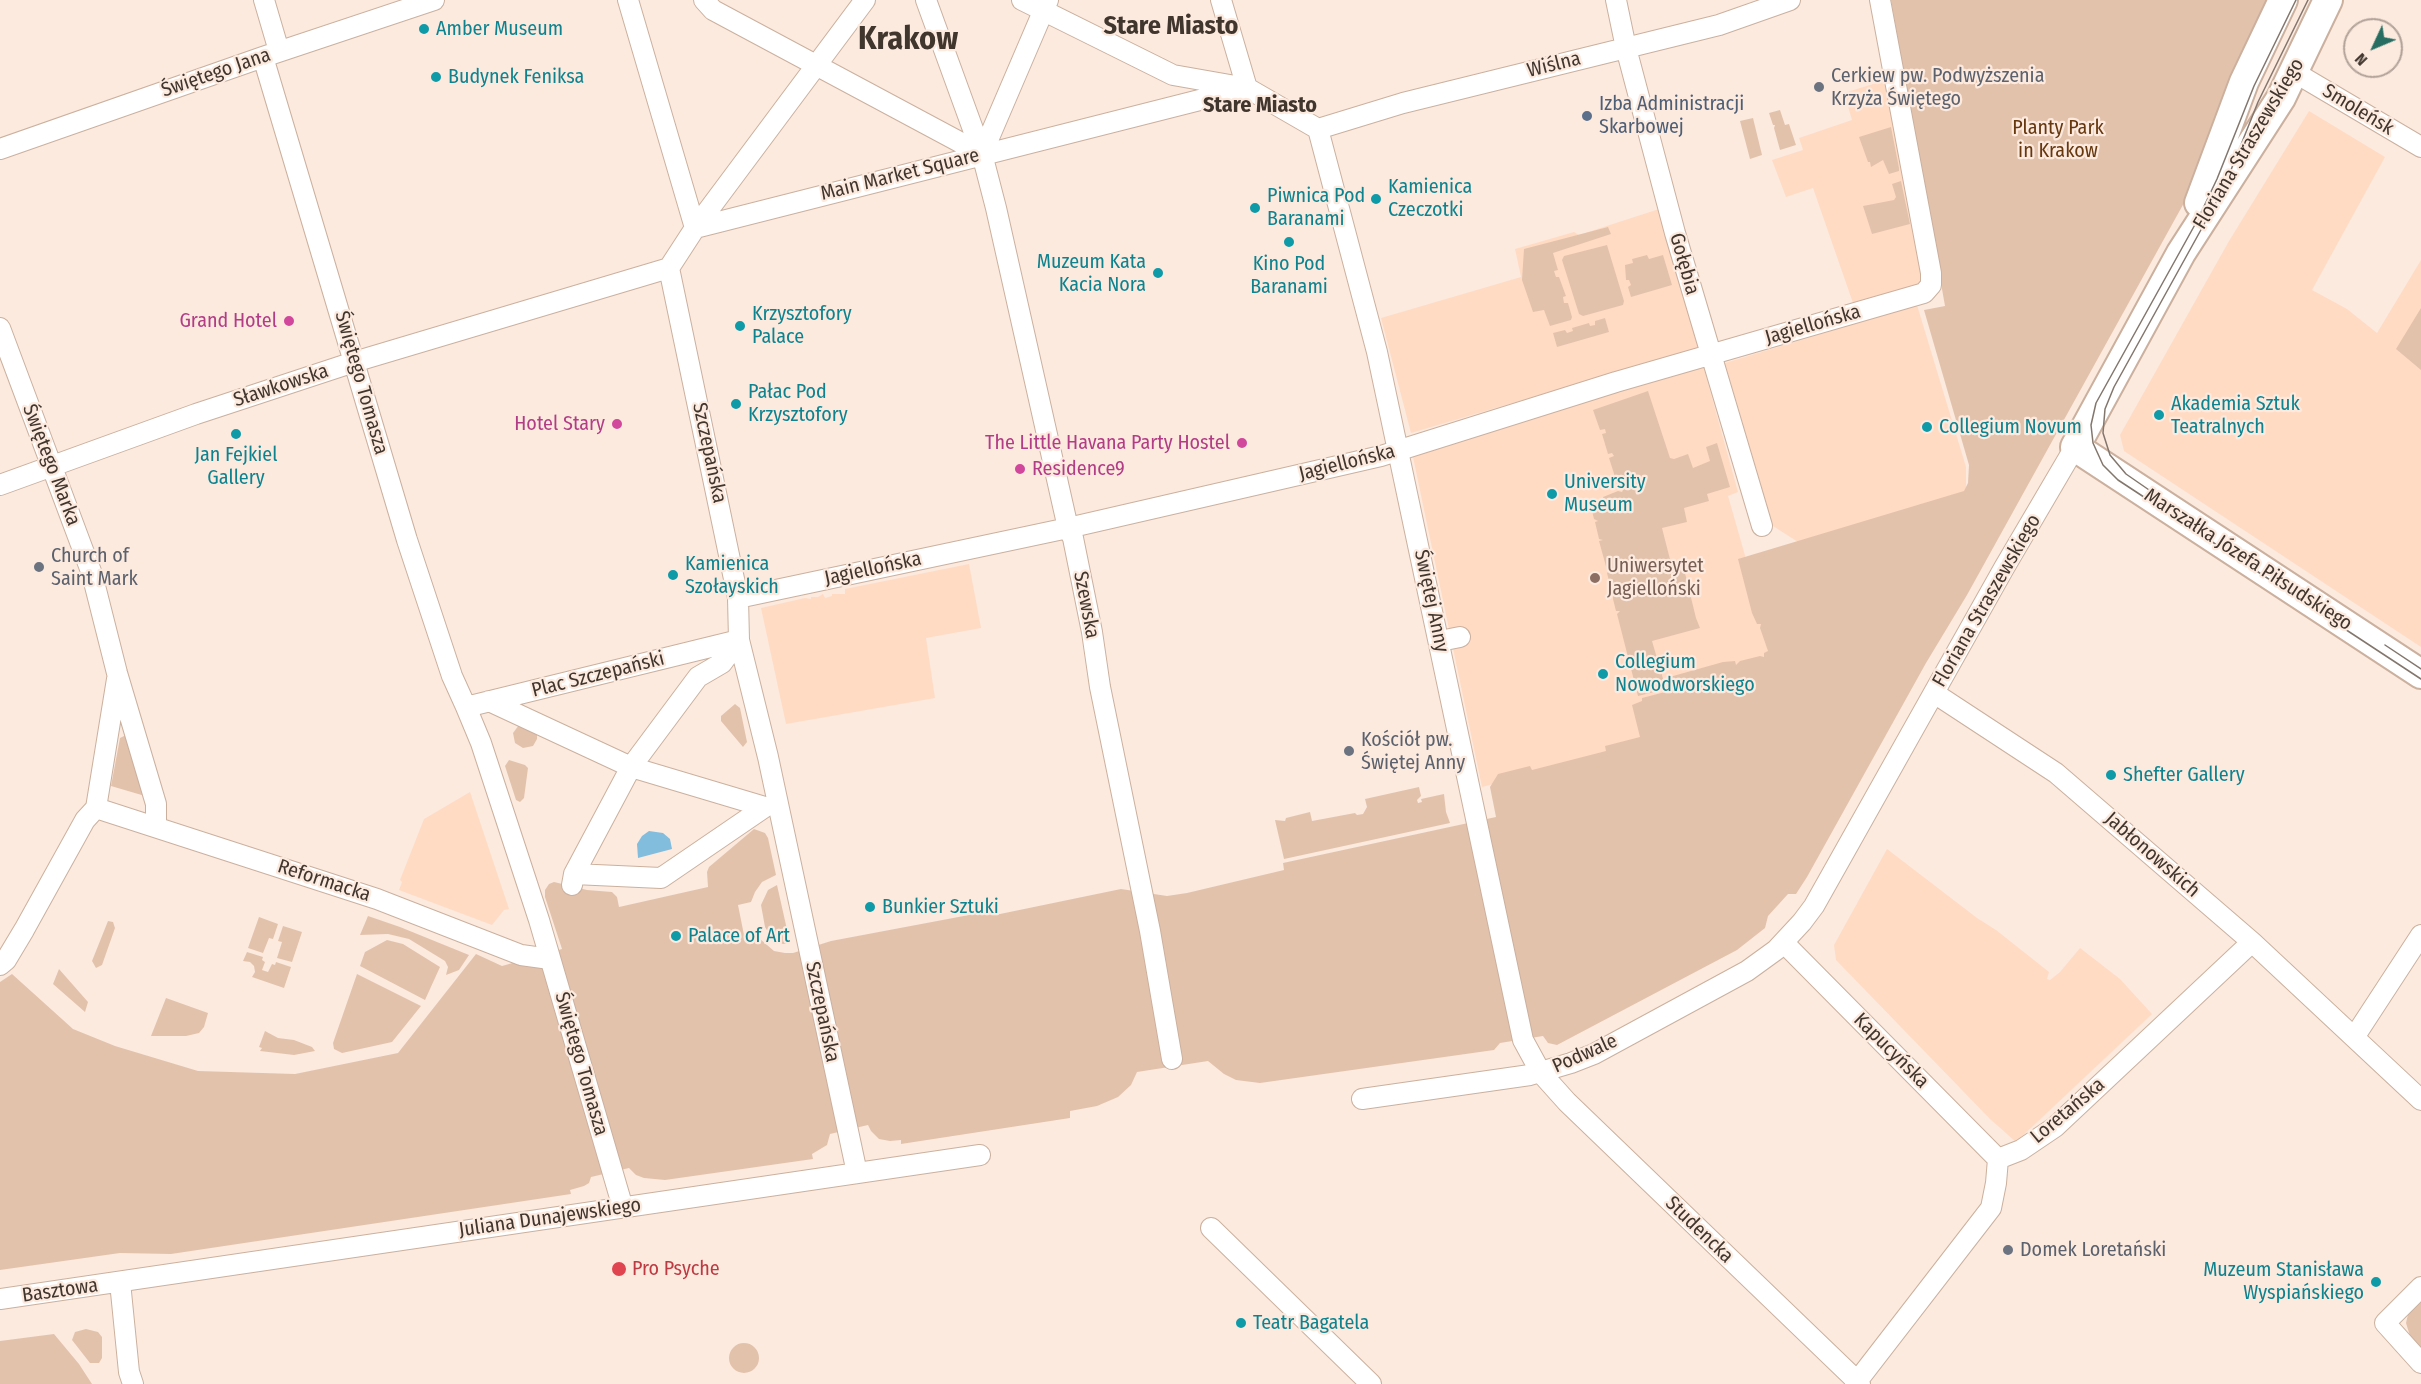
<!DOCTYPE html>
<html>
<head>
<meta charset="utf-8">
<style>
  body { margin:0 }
  #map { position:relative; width:2421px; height:1384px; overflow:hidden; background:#fceadf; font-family:"Fira Sans Condensed",sans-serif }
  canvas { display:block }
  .north { position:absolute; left:2343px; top:18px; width:60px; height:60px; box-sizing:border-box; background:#fceadf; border:2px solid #b1a298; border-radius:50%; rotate:226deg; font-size:16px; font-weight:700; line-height:24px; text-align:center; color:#41362e }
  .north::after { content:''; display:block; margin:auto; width:21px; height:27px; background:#276d61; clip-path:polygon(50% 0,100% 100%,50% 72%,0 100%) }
</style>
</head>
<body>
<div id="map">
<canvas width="2421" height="1384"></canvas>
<div class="north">N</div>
</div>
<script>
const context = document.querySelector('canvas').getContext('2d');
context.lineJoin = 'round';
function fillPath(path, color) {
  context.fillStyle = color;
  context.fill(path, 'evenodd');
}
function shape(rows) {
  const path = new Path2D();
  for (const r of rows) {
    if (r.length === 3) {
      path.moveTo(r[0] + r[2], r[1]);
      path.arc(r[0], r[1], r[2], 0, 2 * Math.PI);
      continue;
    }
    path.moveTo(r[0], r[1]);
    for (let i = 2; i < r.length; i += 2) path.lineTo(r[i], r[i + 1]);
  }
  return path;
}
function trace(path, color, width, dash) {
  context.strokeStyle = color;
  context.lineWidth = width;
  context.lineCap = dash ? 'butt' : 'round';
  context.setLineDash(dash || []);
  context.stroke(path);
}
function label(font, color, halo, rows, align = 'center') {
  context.font = font + ' "Fira Sans Condensed",sans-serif';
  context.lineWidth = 4.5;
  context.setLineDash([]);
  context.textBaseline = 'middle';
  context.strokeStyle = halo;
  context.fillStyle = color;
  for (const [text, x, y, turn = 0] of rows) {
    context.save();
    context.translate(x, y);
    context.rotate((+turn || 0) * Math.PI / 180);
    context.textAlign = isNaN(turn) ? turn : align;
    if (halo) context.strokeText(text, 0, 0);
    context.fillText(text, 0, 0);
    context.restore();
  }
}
fillPath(shape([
  [1889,79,1927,282,1853,303,1813,188,1786,197,1772,160,1803,150,1799,138,1852,120,1844,93],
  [2309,111,2385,157,2312,290,2347,309,2377,333,2421,260,2421,647,2124,451,2120,435,2229,241],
  [1659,209,1699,348,1411,433,1381,318,1521,277,1515,249,1574,232,1579,235],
  [1917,305,1966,467,1966,492,1798,542,1773,526,1725,363],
  [1703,365,1738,492,1728,496,1775,660,1649,743,1482,787,1413,457],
  [969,564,981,628,926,638,935,698,786,724,761,608,805,598,811,599,811,597,818,597,823,594,825,598,832,596,832,594,845,594,845,589],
  [470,792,509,909,504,910,492,925,399,890,402,882,400,880,424,819],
  [1887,849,1977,918,1996,930,2049,972,2047,979,2050,980,2060,972,2080,948,2120,979,2152,1014,2016,1142,1990,1119,1836,960,1834,945]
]), '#ffdbc4');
fillPath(shape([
  [1891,0,2277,0,2200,174,1967,595,1926,663,1807,877,1796,894,1788,894,1768,916,1765,928,1737,950,1557,1045,1548,1043,1543,1036,1500,1043,1494,1050,1260,1083,1236,1080,1224,1074,1208,1061,1137,1072,1131,1085,1118,1097,1097,1106,1070,1111,1070,1118,901,1144,901,1140,890,1141,879,1139,871,1131,868,1125,830,1134,827,1145,812,1154,813,1159,665,1180,644,1178,636,1175,629,1168,591,1177,589,1183,584,1186,570,1190,571,1194,171,1254,120,1253,0,1270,0,982,12,974,73,1029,115,1046,198,1071,295,1074,398,1053,476,954,502,966,562,949,545,897,545,890,549,884,554,882,587,890,612,892,617,897,619,907,708,887,707,872,709,867,754,829,765,833,768,838,776,875,762,882,755,892,751,902,738,905,745,940,759,938,774,951,785,953,793,953,831,941,985,912,1000,914,1121,889,1167,896,1187,893,1284,870,1283,863,1496,817,1490,787,1498,774,1530,766,1532,770,1606,751,1605,746,1640,737,1632,705,1642,701,1642,698,1669,691,1666,678,1723,662,1735,661,1736,665,1740,661,1760,656,1764,657,1764,653,1768,651,1760,628,1761,624,1757,624,1752,613,1738,559,1964,491,1968,483,1969,465,1924,310,1945,306],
  [1780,110,1785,125,1789,124,1796,145,1780,150,1774,128,1775,125,1773,125,1769,113],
  [1753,118,1762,155,1750,159,1740,121],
  [1891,127,1899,168,1899,171,1889,174,1883,160,1871,167,1870,162,1868,162,1859,137],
  [1901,181,1910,224,1872,234,1863,206,1894,200,1896,197,1892,184],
  [1608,227,1611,234,1553,253,1558,270,1554,271,1556,277,1559,277,1566,296,1563,297,1564,303,1568,303,1572,317,1571,320,1550,326,1544,310,1533,312,1522,280,1524,249],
  [1607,245,1624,301,1623,305,1583,316,1579,314,1562,260,1564,256],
  [1647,255,1649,259,1663,255,1672,285,1631,297,1628,287,1631,285,1629,280,1626,280,1625,265,1633,263,1632,259],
  [2421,308,2421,370,2396,349],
  [1605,318,1609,332,1557,347,1553,333,1565,330,1567,333,1573,331,1572,328,1589,323,1590,326,1595,325,1595,321],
  [1648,391,1670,458,1674,459,1688,454,1693,468,1710,461,1706,447,1717,443,1730,487,1707,494,1709,501,1684,508,1687,522,1662,528,1673,571,1684,569,1696,618,1700,628,1652,641,1666,689,1638,696,1617,614,1620,611,1616,611,1613,599,1613,596,1616,594,1612,593,1607,573,1610,570,1607,570,1599,541,1603,540,1599,539,1595,522,1598,521,1594,519,1590,503,1600,500,1601,502,1604,501,1603,497,1618,491,1622,492,1623,490,1619,489,1609,458,1614,456,1612,453,1608,454,1602,434,1606,433,1605,429,1600,430,1593,410],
  [735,704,740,708,747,742,743,747,721,721,721,716],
  [519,725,537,734,537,739,533,746,523,748,515,743,513,733],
  [126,735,145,796,111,786,120,738],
  [509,760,525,765,528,768,524,798,520,802,516,800,505,766],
  [1419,787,1421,796,1417,800,1418,803,1422,802,1421,799,1444,794,1446,812,1450,823,1284,859,1275,820,1285,821,1286,818,1310,812,1312,821,1355,813,1357,815,1363,814,1367,807,1365,799],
  [777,885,790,943,783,944,773,940,765,927,761,905,768,890],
  [368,916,400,927,469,955,459,970,446,975,448,967,445,961,409,939,388,934,360,935],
  [259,917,278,924,273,939,269,938,263,953,248,948],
  [108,921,113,922,115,928,102,965,96,968,92,961],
  [283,926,302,932,292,962,277,958,282,942,278,941],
  [387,940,403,944,440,967,425,1000,360,966,365,952],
  [247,952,263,957,262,960,265,962,262,970,268,972,272,964,275,965,276,962,291,967,284,988,252,977,255,972,254,966,250,962,243,961],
  [59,969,88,1002,85,1012,53,984],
  [357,974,421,1006,392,1042,342,1053,334,1049,333,1043],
  [166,998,208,1013,204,1027,199,1033,186,1036,151,1036],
  [265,1031,278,1038,294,1040,312,1047,315,1051,294,1055,260,1051,262,1048,259,1047],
  [2421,1298,2421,1349,2410,1336,2406,1323,2409,1310],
  [86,1329,98,1332,102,1337,102,1358,99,1363,90,1363,72,1340,75,1332],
  [54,1334,79,1364,92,1384,0,1384,0,1341],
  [744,1358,15]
]), '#e3c2ac');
fillPath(shape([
  [649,831,663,833,670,839,672,849,638,858,637,844,642,836]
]), '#82bdde');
const street = shape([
  [264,0,279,51],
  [628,0,695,228],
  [704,0,713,10,982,154,1048,0],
  [926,0,982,154,996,208,1068,528,1073,538,1092,632,1100,687,1150,931,1172,1059],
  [1022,0,1173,75,1247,88,1318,129],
  [1616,0,1626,48,1675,233,1762,526],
  [263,57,407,540,452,676,466,707],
  [2294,72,2421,147],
  [1318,129,1377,352,1523,1040,1541,1073,1567,1102,1860,1384],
  [1318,129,1403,103,1719,25,1790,0],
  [0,149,263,57,434,0],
  [695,228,1247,88,1221,0],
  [669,268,738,598,739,640,768,757,857,1173],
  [669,268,695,228,865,0],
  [0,328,92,574,117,673,156,804,156,826],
  [0,485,196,414,354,362,669,268],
  [738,598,1068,528,1381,456,1616,382,1924,293,1931,285,1931,273,1880,0],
  [1440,641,1460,637],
  [1934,693,2056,773,2252,942,2421,1100],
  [489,701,631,767,765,807,661,878,574,874],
  [96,808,377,899,521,955,550,959],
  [572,885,574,874,631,767,698,677,722,663,739,640],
  [1784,943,1998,1159],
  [0,965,6,960,24,930,85,820,96,808,117,679],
  [2355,1036,2421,935],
  [1362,1099,1530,1075,1571,1063,1594,1054,1747,971,1776,950,1802,922,1814,906,2004,568,2075,447],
  [1998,1159,2021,1150,2055,1127,2252,942],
  [623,1208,539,920,481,743,466,707,739,640],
  [1211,1228,1371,1384],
  [120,1282,129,1372,133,1384],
  [2421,1287,2385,1323,2421,1363],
  [0,1299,980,1155],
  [1855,1384,1991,1208,1996,1183,1998,1159]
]);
const secondary = shape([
  [2328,0,2281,98,2181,253,2075,447,2421,674],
  [2199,203,2244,82,2283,0]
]);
trace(street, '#cbb09e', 22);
trace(secondary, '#cbb09e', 32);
trace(street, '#fff', 20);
trace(secondary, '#fff', 28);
trace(shape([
  [2296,0,2254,86,2217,179,2197,221,2096,403,2091,425,2093,443,2103,465,2118,480,2421,679],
  [2152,492,2126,474,2110,455,2103,433,2105,409,2114,387,2223,190,2258,102,2308,0],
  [2385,645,2421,669]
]), '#83766c', 1.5);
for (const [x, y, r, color] of [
  [424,29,6,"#0f9aa8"],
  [436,77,6,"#0f9aa8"],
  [1819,87,6,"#6b7280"],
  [1587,116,6,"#5c6f8a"],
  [1376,199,6,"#0f9aa8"],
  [1255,208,6,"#0f9aa8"],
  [1289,242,6,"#0f9aa8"],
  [1158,273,6,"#0f9aa8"],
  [289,321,6,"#d1479c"],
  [740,326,6,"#0f9aa8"],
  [736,404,6,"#0f9aa8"],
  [2159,415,6,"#0f9aa8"],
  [617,424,6,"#d1479c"],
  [1927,427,6,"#0f9aa8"],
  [236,434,6,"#0f9aa8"],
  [1242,443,6,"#d1479c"],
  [1020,469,6,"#d1479c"],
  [1552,494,6,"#0f9aa8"],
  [39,567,6,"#6b7280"],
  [673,575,6,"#0f9aa8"],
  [1595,578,6,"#8d6e63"],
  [1603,674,6,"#0f9aa8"],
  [1349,751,6,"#6b7280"],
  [2111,775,6,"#0f9aa8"],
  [870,907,6,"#0f9aa8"],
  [676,936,6,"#0f9aa8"],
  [2008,1250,6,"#6b7280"],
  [619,1269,8,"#e0444e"],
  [2376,1282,6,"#0f9aa8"],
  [1241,1323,6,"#0f9aa8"]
]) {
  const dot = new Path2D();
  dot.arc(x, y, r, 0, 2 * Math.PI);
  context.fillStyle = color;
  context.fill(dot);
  trace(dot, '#fceadf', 2);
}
label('20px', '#0d838f', '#fceadf', [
  ["Amber Museum",436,29],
  ["Budynek Feniksa",448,77],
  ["Kamienica",1388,187],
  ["Czeczotki",1388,210],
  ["Piwnica Pod",1267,196],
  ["Baranami",1267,219],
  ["Muzeum Kata",1146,262,"right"],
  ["Kacia Nora",1146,285,"right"],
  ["Kino Pod",1289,264,"center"],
  ["Baranami",1289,287,"center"],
  ["Krzysztofory",752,314],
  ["Palace",752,337],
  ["Pałac Pod",748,392],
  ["Krzysztofory",748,415],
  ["Akademia Sztuk",2171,404],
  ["Teatralnych",2171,427],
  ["Collegium Novum",1939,427],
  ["Jan Fejkiel",236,455,"center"],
  ["Gallery",236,478,"center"],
  ["University",1564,482],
  ["Museum",1564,505],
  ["Kamienica",685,564],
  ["Szołayskich",685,587],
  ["Collegium",1615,662],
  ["Nowodworskiego",1615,685],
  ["Shefter Gallery",2123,775],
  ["Bunkier Sztuki",882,907],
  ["Palace of Art",688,936],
  ["Muzeum Stanisława",2364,1270,"right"],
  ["Wyspiańskiego",2364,1293,"right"],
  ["Teatr Bagatela",1253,1323]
], 'left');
label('20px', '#41362e', '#fceadf', [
  ["Wiślna",1554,65,-14],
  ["Świętego Jana",216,73,-19],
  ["Smoleńsk",2358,110,31],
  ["Floriana Straszewskiego",2249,144,-59],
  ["Main Market Square",900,175,-14],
  ["Gołębia",1684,264,74],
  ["Jagiellońska",1813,325,-16],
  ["Świętego Tomasza",361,383,74],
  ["Sławkowska",281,386,-18],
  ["Szczepańska",709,453,78],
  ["Jagiellońska",1347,463,-14],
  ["Świętego Marka",51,465,69],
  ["Marszałka Józefa Piłsudskiego",2248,560,33],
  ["Jagiellońska",873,569,-12],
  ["Świętej Anny",1431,601,78],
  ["Floriana Straszewskiego",1987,601,-60],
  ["Szewska",1086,605,79],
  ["Plac Szczepański",598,675,-14],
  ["Jabłonowskich",2152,855,41],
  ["Reformacka",324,881,18],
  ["Szczepańska",822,1012,78],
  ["Kapucyńska",1891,1051,45],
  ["Podwale",1585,1054,-24],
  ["Świętego Tomasza",581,1064,74],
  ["Loretańska",2068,1111,-40],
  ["Juliana Dunajewskiego",550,1218,-8],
  ["Studencka",1699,1230,44],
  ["Basztowa",60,1291,-8]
]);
label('20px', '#5b616d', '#fceadf', [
  ["Cerkiew pw. Podwyższenia",1831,76],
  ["Krzyża Świętego",1831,99],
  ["Church of",51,556],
  ["Saint Mark",51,579],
  ["Kościół pw.",1361,740],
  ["Świętej Anny",1361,763],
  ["Domek Loretański",2020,1250]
], 'left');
label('20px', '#4e5e75', '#fceadf', [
  ["Izba Administracji",1599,104],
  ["Skarbowej",1599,127]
], 'left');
label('20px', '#67370e', '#fceadf', [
  ["Planty Park",2058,128],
  ["in Krakow",2058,151]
]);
label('20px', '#b23c85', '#fceadf', [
  ["Grand Hotel",277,321],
  ["Hotel Stary",605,424],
  ["The Little Havana Party Hostel",1230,443],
  ["Residence9",1032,469,"left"]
], 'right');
label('20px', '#785e54', '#fceadf', [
  ["Uniwersytet",1607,566],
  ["Jagielloński",1607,589]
], 'left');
label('20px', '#be3a42', '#fceadf', [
  ["Pro Psyche",632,1269]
], 'left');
label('bold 22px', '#41362e', '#fceadf', [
  ["Stare Miasto",1260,106]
]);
label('bold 26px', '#41362e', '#fceadf', [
  ["Stare Miasto",1171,27]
]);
label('bold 32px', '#41362e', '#fceadf', [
  ["Krakow",908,40]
]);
</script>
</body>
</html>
